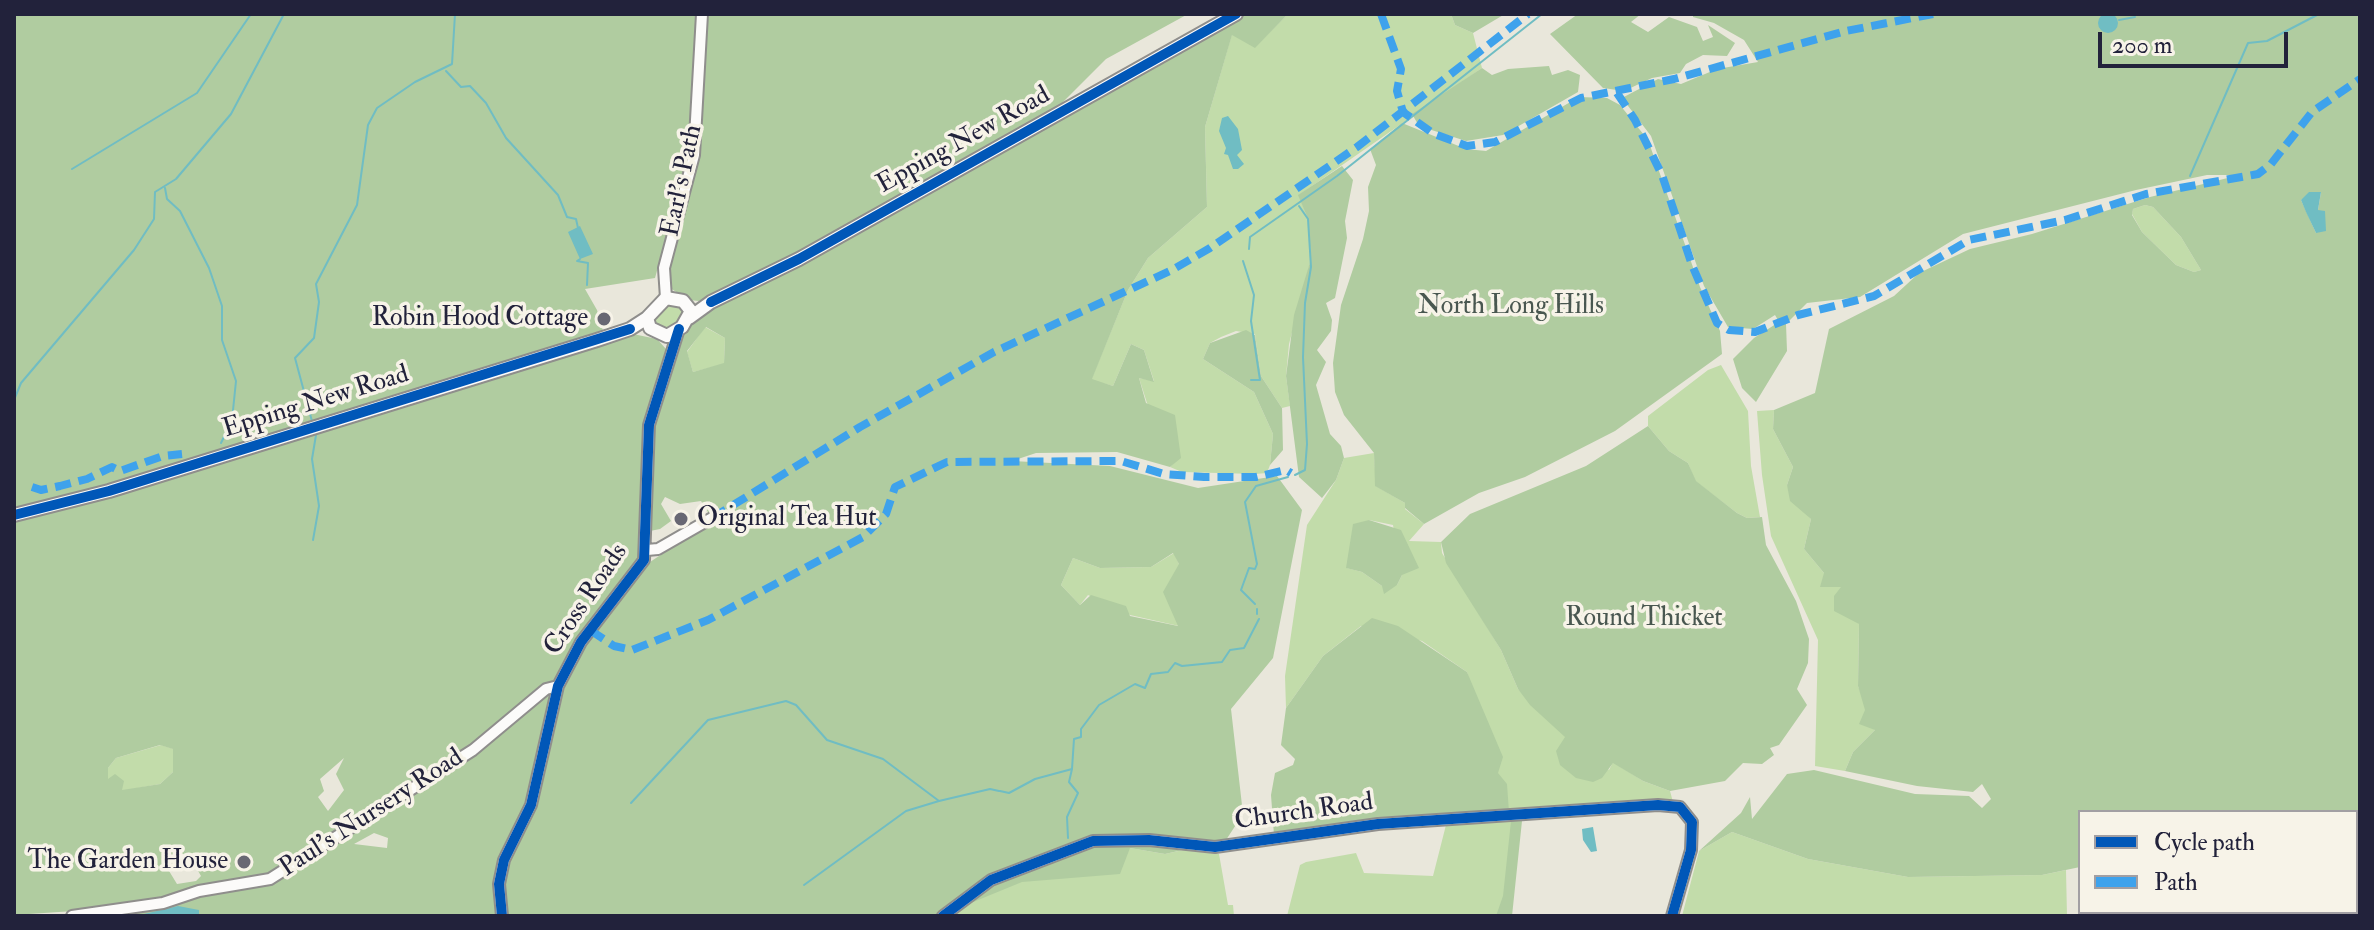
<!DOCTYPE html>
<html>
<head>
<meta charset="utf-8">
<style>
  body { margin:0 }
  #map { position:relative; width:2374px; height:930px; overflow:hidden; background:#e9e7db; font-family:"IM FELL Double Pica",serif }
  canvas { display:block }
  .frame { position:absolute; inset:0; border:16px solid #22223b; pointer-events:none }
  .legend { position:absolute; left:2078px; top:810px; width:280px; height:104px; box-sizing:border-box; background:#f7f3e8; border:2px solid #a29fa3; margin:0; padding:10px 14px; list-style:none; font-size:24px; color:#22223b }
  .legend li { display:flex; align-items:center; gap:16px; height:40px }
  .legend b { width:40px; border:2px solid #a29fa3 }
  .scale { position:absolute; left:2098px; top:32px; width:190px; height:36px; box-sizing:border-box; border:4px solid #22223b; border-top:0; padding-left:10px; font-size:24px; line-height:28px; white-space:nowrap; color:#22223b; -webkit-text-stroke:6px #f7f3e8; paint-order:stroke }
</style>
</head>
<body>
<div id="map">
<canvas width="2374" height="930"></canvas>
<div class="frame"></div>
<ul class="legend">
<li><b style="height:10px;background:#0057b8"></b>Cycle path</li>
<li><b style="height:10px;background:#3ea2ec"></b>Path</li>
</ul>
<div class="scale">200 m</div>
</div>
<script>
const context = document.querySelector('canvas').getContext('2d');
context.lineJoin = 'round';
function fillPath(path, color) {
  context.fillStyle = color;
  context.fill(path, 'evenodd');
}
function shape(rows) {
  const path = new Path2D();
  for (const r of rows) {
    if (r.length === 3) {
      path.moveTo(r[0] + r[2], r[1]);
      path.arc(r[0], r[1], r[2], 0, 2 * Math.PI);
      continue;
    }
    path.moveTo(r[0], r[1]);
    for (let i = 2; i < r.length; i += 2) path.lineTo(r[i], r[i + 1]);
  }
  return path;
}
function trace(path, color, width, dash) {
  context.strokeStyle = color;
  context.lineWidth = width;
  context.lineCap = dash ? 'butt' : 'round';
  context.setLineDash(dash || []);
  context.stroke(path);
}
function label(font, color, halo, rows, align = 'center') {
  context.font = font + ' "IM FELL Double Pica",serif';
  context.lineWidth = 7;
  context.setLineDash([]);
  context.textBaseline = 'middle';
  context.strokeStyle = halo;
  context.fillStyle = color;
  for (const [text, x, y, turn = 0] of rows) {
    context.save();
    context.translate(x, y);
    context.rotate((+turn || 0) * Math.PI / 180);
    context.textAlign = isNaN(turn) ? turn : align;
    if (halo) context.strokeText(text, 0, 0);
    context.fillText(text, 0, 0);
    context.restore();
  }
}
fillPath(shape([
  [1288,14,1451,14,1455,25,1473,33,1482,68,1299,195,1308,219,1311,259,1289,344,1286,376,1290,406,1282,408,1261,376,1255,334,1236,331,1221,337,1210,343,1203,359,1254,392,1273,434,1270,465,1267,473,1255,474,1182,472,1170,467,1180,457,1147,403,1139,378,1154,381,1144,350,1131,344,1113,386,1091,380,1128,290,1148,258,1207,207,1205,127,1232,34,1255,47],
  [2145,205,2153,207,2181,237,2201,270,2194,272,2176,265,2142,232,2132,214,2133,209],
  [672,301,687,309,672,331,655,327,653,318,663,306],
  [705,327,725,338,724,364,693,372,687,352],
  [1721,365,1748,411,1751,466,1760,517,1747,518,1737,513,1695,481,1688,463,1669,451,1648,426,1648,416,1708,370],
  [1774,410,1773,429,1793,467,1787,485,1811,519,1804,549,1824,573,1842,587,1859,624,1858,686,1875,730,1853,752,1845,771,1815,766,1818,640,1771,536,1762,475,1757,411],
  [1374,453,1376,486,1405,503,1405,509,1424,524,1409,541,1441,542,1442,553,1501,650,1518,689,1609,770,1613,762,1643,781,1670,791,1673,802,1509,812,1467,672,1422,641,1361,626,1323,656,1286,708,1285,676,1307,525,1336,480,1344,458],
  [1369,520,1393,525,1402,575,1397,585,1382,586,1362,572,1347,568],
  [1174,553,1179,564,1179,626,1130,615,1088,595,1080,605,1061,585,1073,558,1100,568,1151,567],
  [161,745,174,749,173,772,160,784,121,791,108,780,108,768,116,758],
  [1520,821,1512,892,1506,916,1287,916,1300,865,1306,862,1356,853,1364,873,1433,876,1446,825],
  [1732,832,1808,859,1908,877,2042,875,2066,870,2067,916,1682,916,1699,851],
  [1130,848,1165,854,1183,850,1219,854,1228,905,1233,905,1234,916,945,916,1023,866],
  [2360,850,2360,916,2228,916,2229,912,2356,912,2356,851]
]), '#c2dcaa');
fillPath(shape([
  [14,14,700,14,697,126,655,278,585,289,597,310,603,331,206,456,14,511],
  [706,14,1188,14,1106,59,1062,103,1019,130,807,250,699,301,689,300,670,288,665,263,700,154],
  [1246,14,1288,14,1255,48,1232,35,1205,127,1207,207,1148,258,1128,290,1092,379,1113,386,1131,344,1144,350,1154,382,1139,378,1146,403,1175,415,1181,458,1170,467,1117,452,1036,453,1012,461,1110,466,1198,488,1277,476,1302,510,1273,658,1231,709,1243,814,1226,840,1165,854,1130,848,1120,874,1022,882,961,907,951,916,505,916,505,863,527,817,555,700,573,661,644,566,713,520,701,501,680,504,665,497,661,504,671,521,660,529,650,531,650,439,685,327,715,306],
  [706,327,725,338,724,363,693,372,687,351],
  [1173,553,1179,564,1163,592,1178,626,1130,616,1126,606,1091,595,1080,605,1061,585,1073,558,1100,568,1151,567],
  [1451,14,1505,14,1473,33,1455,25],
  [1578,14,1641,14,1631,22,1648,32,1669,17,1697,27,1703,41,1713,37,1708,25,1735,43,1727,56,1703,55,1686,64,1680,73,1652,78,1624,91,1603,88,1550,34],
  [1693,14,2360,14,2360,844,2356,845,2356,812,2080,812,2080,867,2042,875,1908,877,1808,859,1732,832,1699,851,1741,813,1750,797,1752,819,1787,774,1814,770,1915,794,1969,796,1982,808,1991,799,1982,784,1973,792,1917,786,1845,771,1853,752,1875,730,1859,724,1865,710,1858,686,1859,624,1834,611,1834,596,1841,587,1820,587,1824,573,1804,549,1811,519,1790,501,1787,485,1793,467,1773,429,1774,410,1815,393,1829,329,1894,296,1919,273,1970,249,2032,234,2150,197,2240,175,2207,175,2136,190,1963,234,1860,297,1807,303,1786,324,1787,351,1756,402,1742,388,1733,359,1754,338,1779,322,1775,315,1753,329,1728,327,1704,286,1651,136,1622,98,1658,79,1681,84,1717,69,1758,62,1744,40,1714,23,1693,17],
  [2321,192,2318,210,2316,233,2301,200],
  [2145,205,2153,207,2181,237,2201,270,2194,272,2176,265,2142,232,2132,215,2133,209],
  [1549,66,1552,75,1568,70,1580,75,1578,92,1503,135,1466,141,1419,126,1412,114,1482,68,1492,75,1508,69],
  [1579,97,1607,98,1620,105,1648,140,1700,287,1720,331,1722,354,1615,431,1525,477,1479,493,1424,524,1405,508,1405,503,1375,486,1374,453,1344,415,1335,392,1333,363,1341,305,1363,239,1369,211,1368,187,1376,165,1370,149,1402,123,1466,149,1486,151],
  [1342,166,1353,180,1345,221,1347,238,1335,298,1326,303,1332,320,1331,331,1317,350,1326,362,1316,385,1330,434,1341,446,1344,458,1336,480,1322,498,1299,477,1286,376,1294,315,1311,259,1308,219,1298,195],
  [1246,330,1255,335,1261,376,1282,408,1283,450,1270,465,1273,434,1254,392,1203,359,1210,343],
  [633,334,657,339,666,349,668,359,648,412,642,549,636,565,577,640,553,683,523,813,499,856,499,916,199,916,198,910,142,916,78,916,74,911,14,915,14,519],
  [160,745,173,749,173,772,160,784,122,790,124,781,115,774,108,779,108,768,116,758],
  [344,758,336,774,344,790,328,811,318,797,324,791,320,779],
  [374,833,388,838,387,848,354,844],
  [176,851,206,864,197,869,201,876,196,881,177,884,166,866],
  [1648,426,1669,451,1688,463,1696,481,1737,513,1747,518,1762,517,1766,545,1796,601,1809,639,1808,663,1797,689,1807,705,1779,745,1770,748,1774,755,1762,764,1743,763,1725,781,1670,791,1643,781,1613,763,1602,778,1593,782,1576,778,1560,765,1556,751,1565,737,1530,705,1518,689,1501,650,1446,563,1441,542,1470,514,1586,466],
  [1369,520,1401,530,1419,568,1402,575,1397,585,1384,594,1382,586,1362,572,1346,568,1353,524],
  [1372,618,1398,626,1467,672,1503,757,1498,773,1507,784,1509,812,1274,835,1271,795,1275,773,1293,765,1295,759,1281,745,1286,708,1323,656],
  [1511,821,1522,821,1512,916,1496,916,1503,896]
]), '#b0cca0');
fillPath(shape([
  [2108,23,10],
  [1228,116,1238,129,1242,150,1237,155,1244,164,1238,169,1233,169,1228,155,1224,154,1226,148,1219,131,1222,118],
  [2309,192,2321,192,2318,210,2325,211,2326,231,2316,233,2306,212,2301,200],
  [580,226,593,254,580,259,568,232],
  [1593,827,1597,851,1591,852,1583,840,1582,829],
  [178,906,199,910,199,916,140,915]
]), '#70bdc3');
trace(shape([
  [2119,20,2135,17],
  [446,71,461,87,470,86,486,103,506,138,558,195,567,217,576,219,578,228],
  [72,169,197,93,251,14],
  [2190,176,2248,43,2267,41,2319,14],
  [165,188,167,199,180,211,209,268,222,306,222,340,236,381,232,420,221,443],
  [1249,249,1250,237,1337,176,1542,14],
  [580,259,577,261,588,263,587,285],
  [1243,261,1254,295,1251,321,1260,380,1251,380],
  [14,400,21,383,134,250,154,219,155,192,176,179,231,114,284,14],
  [313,425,295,358,314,338,319,302,316,284,357,205,368,125,377,108,415,82,452,64,455,14],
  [1295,475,1305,470,1307,444,1303,357,1305,303,1311,267,1308,219,1299,206],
  [313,540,319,506,312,459,316,435],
  [1255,604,1241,590,1249,568,1255,569,1257,564,1245,502,1256,486,1288,477],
  [1257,609,1257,614],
  [1099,705,1135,684,1145,688,1151,674,1168,672,1175,663,1182,666,1222,662,1230,650,1244,648,1259,619],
  [1000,791,1009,793,1035,779,1072,769,1074,739,1081,737,1081,729,1099,705],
  [631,803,708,720,786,701,796,705,827,740,883,759,939,801,990,789,999,791],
  [1068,838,1067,817,1078,793,1069,782,1072,769],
  [804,885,906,811,939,801]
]), '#70bdc3', 2);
const minor = shape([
  [666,298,664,268,694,155,702,14],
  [647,550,658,549,712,518],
  [72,916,163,903,199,891,270,879,473,750,546,689,558,686],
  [502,916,499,884,504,860,531,805,558,686,581,642,644,560,649,425,679,329],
  [943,916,991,880,1093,841,1149,840,1215,847,1378,824,1658,805,1680,807,1692,822,1691,850,1672,916]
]);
const major = shape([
  [666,298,683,301,691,311,682,327,667,336,650,328,647,318,666,298],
  [689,318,711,302,799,259,1236,14],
  [14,515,109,491,597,340,630,329,647,318]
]);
trace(minor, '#8f8e8c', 14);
trace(major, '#8f8e8c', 16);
trace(minor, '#fcfbfa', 10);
trace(major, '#fcfbfa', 12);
trace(shape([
  [1381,14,1401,69,1397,91,1403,112,1434,134,1467,146,1495,142,1581,98,1674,79,1846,31,1933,14],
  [1617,93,1635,120,1662,175,1692,265,1717,323,1729,330,1755,332,1798,315,1874,296,1969,240,2065,220,2146,194,2258,174,2271,164,2312,112,2360,79],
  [32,487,41,490,60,486,87,479,112,467,120,471,163,456,182,454],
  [712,518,860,427,994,352,1172,270,1210,248,1357,147,1528,14],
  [590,630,614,646,632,650,708,620,863,537,886,514,895,487,947,462,1121,461,1164,474,1204,477,1256,477,1286,470,1291,473]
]), '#3ea2ec', 8, [16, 8]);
trace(shape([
  [711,302,799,259,1236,14],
  [14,515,109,491,630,329],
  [502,916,499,884,504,860,531,805,558,686,581,642,644,560,649,425,679,329],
  [943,916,991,880,1093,841,1149,840,1215,847,1378,824,1658,805,1680,807,1692,822,1691,850,1672,916]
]), '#0057b8', 10);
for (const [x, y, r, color] of [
  [604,319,8,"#686773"],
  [681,519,8,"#686773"],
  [244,862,8,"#686773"]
]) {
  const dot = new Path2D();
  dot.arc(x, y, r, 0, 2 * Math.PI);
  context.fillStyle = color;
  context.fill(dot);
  trace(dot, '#f7f3e8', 3);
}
label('26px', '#22223b', '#f7f3e8', [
  ["Epping New Road",964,141,-29],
  ["Earl's Path",683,181,-78],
  ["Epping New Road",316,403,-17],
  ["Cross Roads",587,600,-56],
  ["Church Road",1304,813,-8],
  ["Paul's Nursery Road",372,814,-33]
]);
label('26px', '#495750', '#f7f3e8', [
  ["North Long Hills",1511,307],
  ["Round Thicket",1644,619]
]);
label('26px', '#22223b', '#f7f3e8', [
  ["Robin Hood Cottage",588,319],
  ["Original Tea Hut",697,519,"left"],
  ["The Garden House",228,862]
], 'right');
</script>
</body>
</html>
